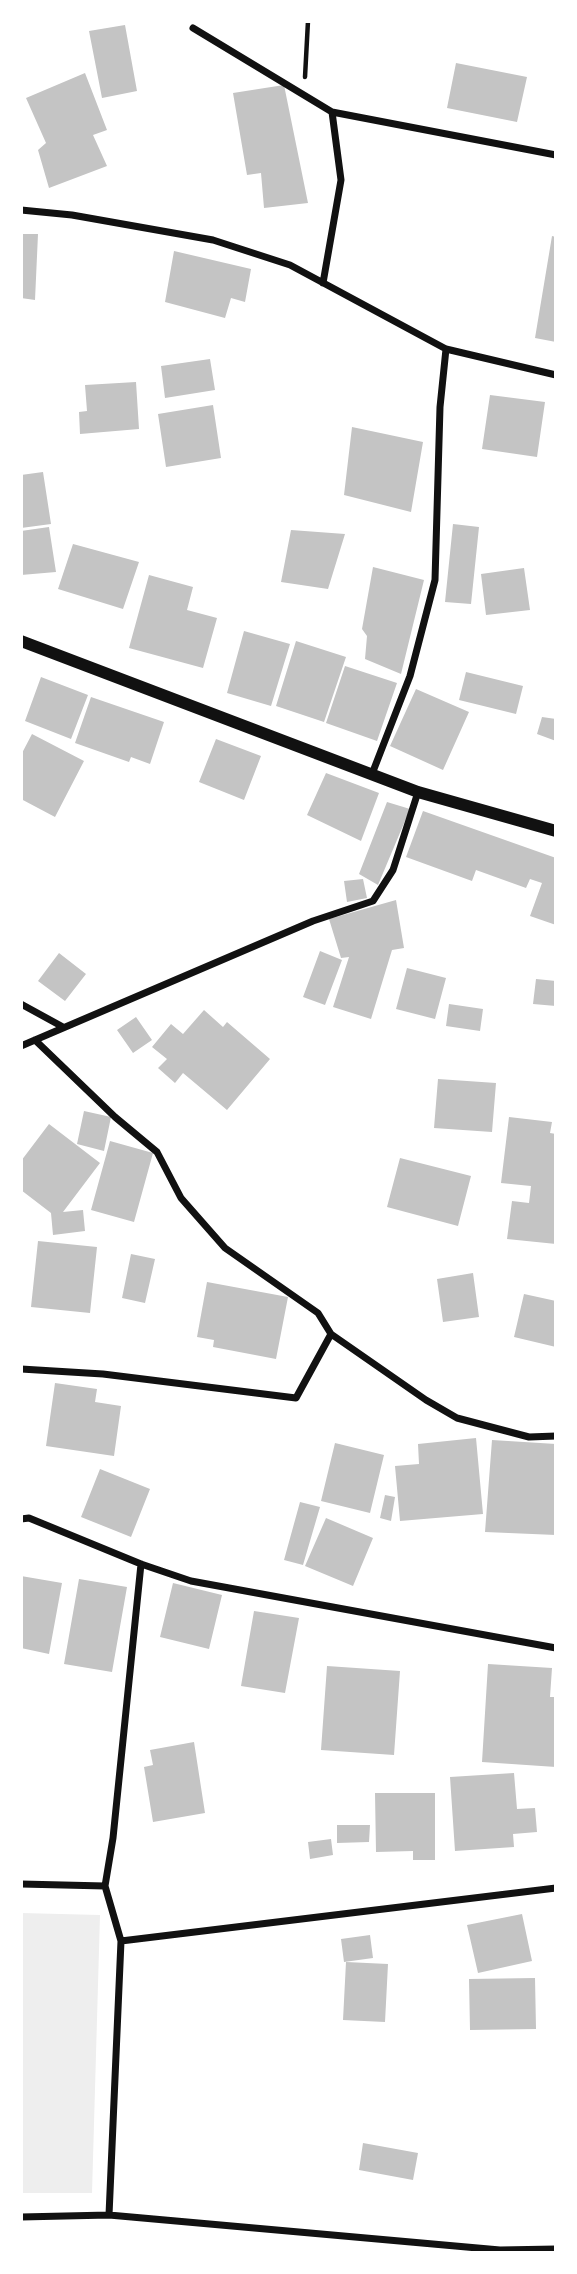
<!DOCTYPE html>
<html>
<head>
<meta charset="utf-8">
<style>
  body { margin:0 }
  #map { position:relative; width:577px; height:2274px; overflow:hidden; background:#fff; font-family:Barlow,sans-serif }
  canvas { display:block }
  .frame { position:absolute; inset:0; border:23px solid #fff; pointer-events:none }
</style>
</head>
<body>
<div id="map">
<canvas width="577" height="2274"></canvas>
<div class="frame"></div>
</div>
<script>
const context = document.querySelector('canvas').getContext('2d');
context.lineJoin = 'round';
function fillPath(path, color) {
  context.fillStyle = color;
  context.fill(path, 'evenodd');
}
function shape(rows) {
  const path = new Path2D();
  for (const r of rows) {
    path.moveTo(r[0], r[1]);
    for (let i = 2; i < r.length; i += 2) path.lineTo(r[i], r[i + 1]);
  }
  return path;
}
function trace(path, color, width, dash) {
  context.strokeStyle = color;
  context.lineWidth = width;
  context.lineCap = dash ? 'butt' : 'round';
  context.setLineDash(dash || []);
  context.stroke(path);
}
fillPath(shape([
  [21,1913,100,1915,92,2193,21,2193]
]), '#eee');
fillPath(shape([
  [125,25,137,91,102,98,89,31],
  [456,63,527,77,517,122,447,108],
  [85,73,107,130,93,135,107,166,49,188,38,150,46,143,26,98],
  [284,85,308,203,264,208,261,173,247,175,233,93],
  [21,234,38,234,35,300,21,298],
  [552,236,556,237,556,342,535,338],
  [174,251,251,269,245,302,231,298,225,318,165,302],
  [210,359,215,390,165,398,161,366],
  [136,382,139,429,80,434,79,412,87,411,85,385],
  [490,395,545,402,537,457,482,449],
  [213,405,221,458,166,467,158,414],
  [352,427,423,442,411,512,344,495],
  [43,472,51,524,21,528,21,475],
  [453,524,479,527,471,604,445,602],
  [49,527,56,572,21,575,21,531],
  [291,530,345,534,328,589,281,582],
  [73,544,139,562,123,609,58,589],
  [373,567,424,580,401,674,365,659,367,636,362,629],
  [524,568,530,610,486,615,481,574],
  [149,575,193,587,187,610,217,618,203,668,129,648],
  [244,631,290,644,271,706,227,693],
  [296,641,346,657,324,722,276,706],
  [345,666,397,683,377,741,326,723],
  [466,672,523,686,516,714,459,700],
  [41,677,88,695,71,739,25,721],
  [416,689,469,712,443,770,390,746],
  [91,697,164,722,150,764,131,757,129,762,75,743],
  [542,717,556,719,556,741,537,734],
  [32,734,84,761,55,817,21,799,21,755],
  [216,739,261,756,244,800,199,782],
  [326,773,379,793,361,841,307,815],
  [387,802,410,809,378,885,359,874],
  [423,811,556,858,556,925,530,916,542,883,530,879,526,888,476,870,472,881,406,857],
  [363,879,367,898,347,902,344,881],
  [396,900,404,948,392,950,371,1019,333,1007,349,957,341,958,329,919],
  [320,951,342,960,325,1005,303,997],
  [59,953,86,974,65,1001,38,981],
  [407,968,446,978,435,1019,396,1009],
  [536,979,556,981,556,1006,533,1004],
  [449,1004,483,1009,480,1031,446,1026],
  [204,1010,223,1027,227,1022,270,1059,227,1110,183,1073,175,1083,158,1068,167,1059,152,1047,171,1024,183,1034],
  [136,1017,152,1040,133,1053,117,1030],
  [438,1079,496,1083,492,1132,434,1128],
  [84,1111,111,1117,104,1151,77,1144],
  [509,1117,552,1122,550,1133,556,1134,556,1244,507,1239,512,1201,529,1203,531,1186,501,1183],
  [49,1124,100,1163,63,1212,83,1210,85,1231,53,1235,51,1213,21,1190,21,1161],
  [110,1141,153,1153,134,1222,91,1210],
  [400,1158,471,1176,458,1226,387,1207],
  [38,1241,97,1247,90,1313,31,1307],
  [131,1254,155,1259,145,1303,122,1298],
  [473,1273,479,1317,443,1322,437,1279],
  [207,1282,288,1297,276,1359,213,1347,214,1340,197,1337],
  [524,1294,556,1301,556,1347,514,1337],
  [55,1383,97,1389,95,1402,121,1406,114,1456,46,1446],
  [476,1438,483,1514,400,1521,395,1466,419,1464,418,1444],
  [492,1440,556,1444,556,1535,485,1532],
  [335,1443,384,1455,370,1513,321,1501],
  [100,1469,150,1489,131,1537,81,1517],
  [385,1495,395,1497,391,1521,380,1518],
  [300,1502,320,1507,303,1565,284,1560],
  [326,1518,373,1538,353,1586,305,1566],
  [21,1576,62,1583,49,1654,21,1648],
  [79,1579,127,1587,112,1672,64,1664],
  [173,1583,222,1595,209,1649,160,1637],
  [254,1611,299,1618,285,1693,241,1686],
  [488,1664,552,1668,550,1697,556,1697,556,1767,482,1762],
  [327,1666,400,1671,394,1755,321,1750],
  [194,1742,205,1813,153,1822,144,1767,153,1765,150,1750],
  [514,1773,517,1809,535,1808,537,1832,513,1834,514,1847,455,1851,450,1777],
  [375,1793,435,1793,435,1860,413,1860,413,1851,376,1852],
  [337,1825,370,1825,369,1842,337,1843],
  [331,1839,333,1855,310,1859,308,1842],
  [522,1914,532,1961,478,1973,467,1925],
  [370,1935,373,1958,344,1962,341,1939],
  [346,1962,388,1964,385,2022,343,2020],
  [535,1978,536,2029,470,2030,469,1979],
  [363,2143,418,2153,413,2180,359,2170]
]), '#c4c4c4');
trace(shape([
  [305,77,308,21]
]), '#111', 4.5);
trace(shape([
  [193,28,332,112,341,180,323,283],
  [332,112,556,155],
  [21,210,72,215,213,240,290,265,446,349,556,375],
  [372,774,410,676,435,580,440,407,446,349],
  [21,1004,63,1027],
  [21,1046,313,921,373,901,393,870,418,792],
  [331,1334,426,1400,457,1418,529,1437,556,1436],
  [21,1369,103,1374,296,1398,331,1334,318,1313,225,1248,181,1198,157,1152,115,1117,35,1040],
  [21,1519,29,1518,141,1564,191,1581,556,1648],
  [21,1884,105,1886,113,1838,141,1564],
  [105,1886,121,1941,109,2215],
  [121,1941,556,1888],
  [21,2217,109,2215,500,2250,556,2249]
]), '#111', 7);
trace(shape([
  [21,641,418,792,556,831]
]), '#111', 12);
</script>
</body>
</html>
